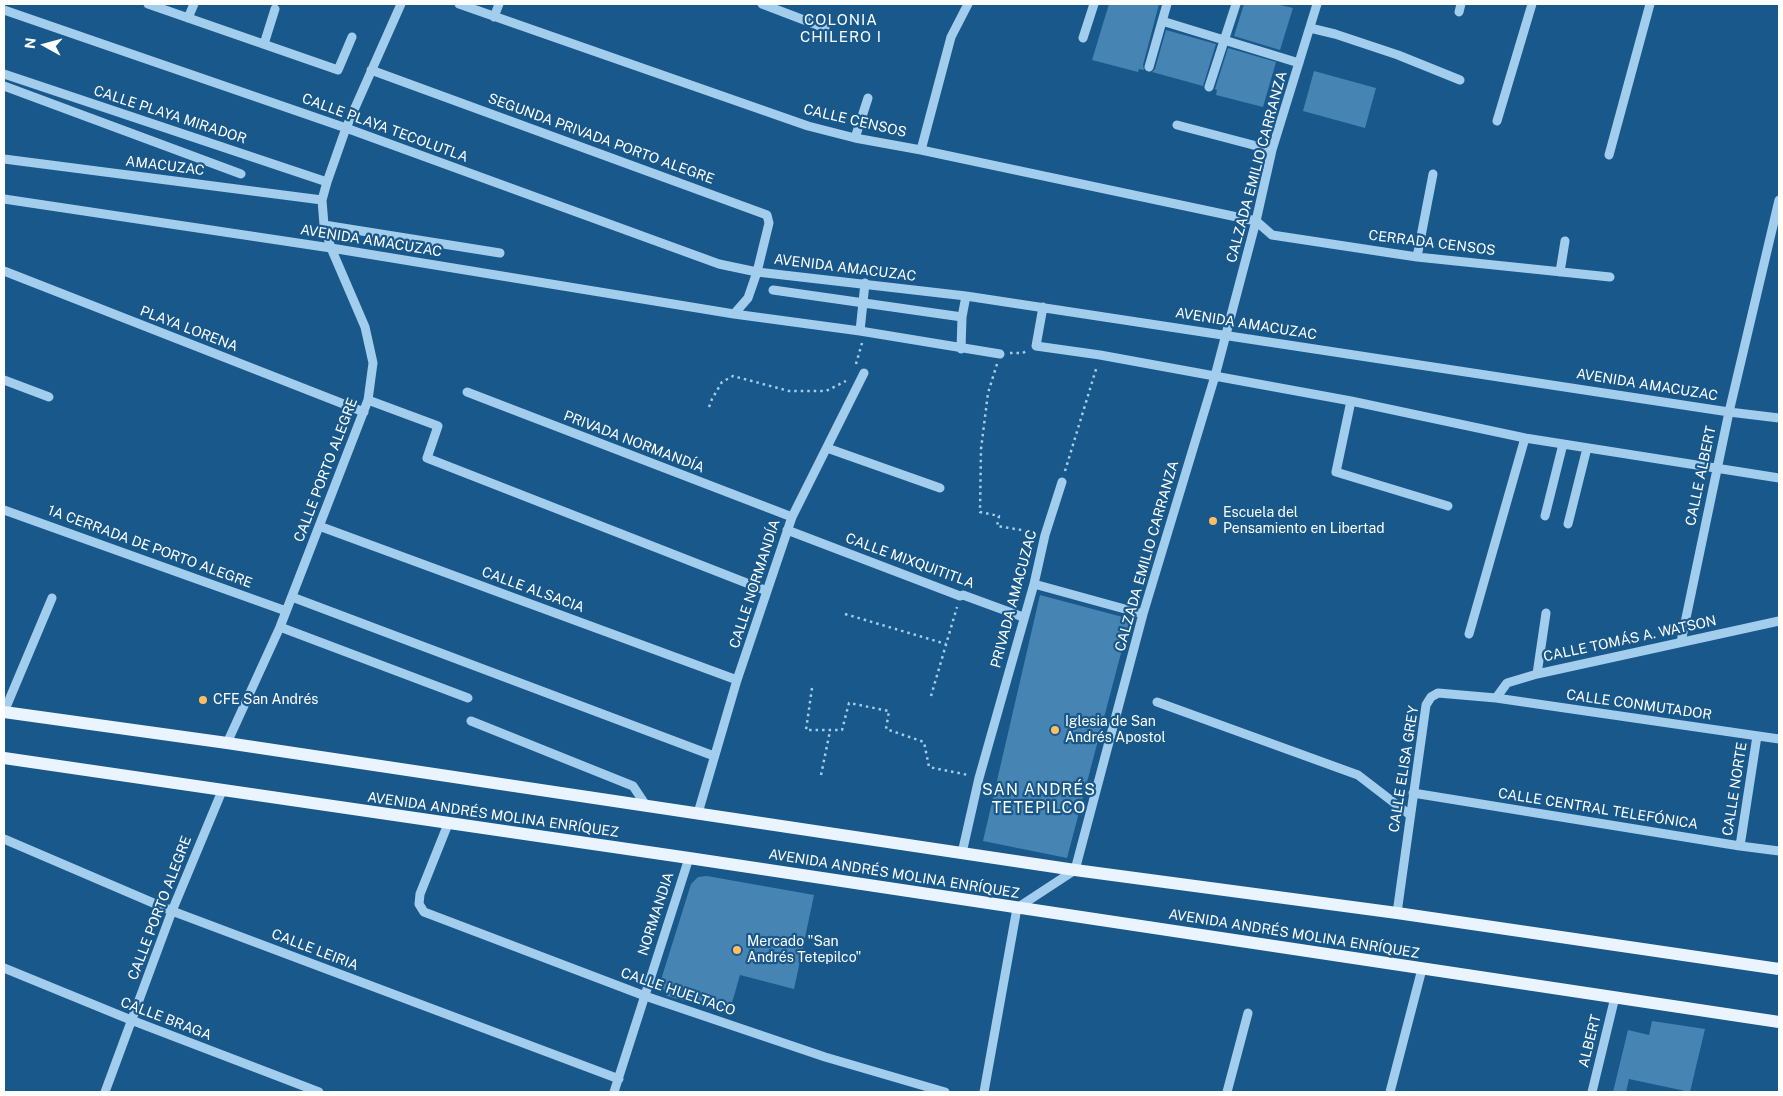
<!DOCTYPE html>
<html>
<head>
<meta charset="utf-8">
<style>
  body { margin:0 }
  #map { position:relative; width:1783px; height:1096px; overflow:hidden; background:#19588a; font-family:"Public Sans",sans-serif }
  canvas { display:block }
  .frame { position:absolute; inset:0; border:5px solid #fff; pointer-events:none }
  .north { position:absolute; left:20px; top:20px; width:50px; height:50px; -webkit-text-stroke:4px #19588a; paint-order:stroke; rotate:277deg; font-size:14px; font-weight:700; line-height:20px; text-align:center; color:#fff }
  .north::after { content:''; display:block; margin:auto; width:18px; height:22px; background:#fff; clip-path:polygon(50% 0,100% 100%,50% 72%,0 100%) }
</style>
</head>
<body>
<div id="map">
<canvas width="1783" height="1096"></canvas>
<div class="frame"></div>
<div class="north">N</div>
</div>
<script>
const context = document.querySelector('canvas').getContext('2d');
context.lineJoin = 'round';
function fillPath(path, color) {
  context.fillStyle = color;
  context.fill(path, 'evenodd');
}
function shape(rows) {
  const path = new Path2D();
  for (const r of rows) {
    path.moveTo(r[0], r[1]);
    for (let i = 2; i < r.length; i += 2) path.lineTo(r[i], r[i + 1]);
  }
  return path;
}
function trace(path, color, width, dash) {
  context.strokeStyle = color;
  context.lineWidth = width;
  context.lineCap = dash ? 'butt' : 'round';
  context.setLineDash(dash || []);
  context.stroke(path);
}
function label(font, color, halo, rows, align = 'center') {
  context.font = font + ' "Public Sans",sans-serif';
  context.lineWidth = 4.5;
  context.setLineDash([]);
  context.textBaseline = 'middle';
  context.strokeStyle = halo;
  context.fillStyle = color;
  for (const [text, x, y, turn = 0] of rows) {
    context.save();
    context.translate(x, y);
    context.rotate((+turn || 0) * Math.PI / 180);
    context.textAlign = isNaN(turn) ? turn : align;
    if (halo) context.strokeText(text, 0, 0);
    context.fillText(text, 0, 0);
    context.restore();
  }
}
fillPath(shape([
  [1109,4,1159,4,1143,65,1144,70,1139,69,1138,72,1092,60],
  [1244,4,1276,4,1293,8,1280,50,1234,36],
  [1166,30,1216,44,1203,86,1152,72,1155,69],
  [1228,48,1276,62,1263,107,1216,95,1217,90,1215,89],
  [1314,71,1376,88,1365,128,1303,111],
  [1040,595,1130,619,1067,858,983,841],
  [707,876,814,895,794,989,740,975,729,1013,667,996,660,983,691,884,698,877],
  [1652,1021,1705,1029,1690,1092,1629,1079,1626,1092,1613,1092,1628,1030,1649,1035]
]), '#4684b4');
trace(shape([
  [1010,353,1023,353,1026,351],
  [856,364,862,343],
  [997,364,988,393,981,449,980,512,999,516,997,526,1034,532],
  [709,407,712,399,722,382,733,376,789,391,826,391,846,381],
  [1065,471,1097,366],
  [845,614,946,644],
  [812,688,806,730,842,730,849,703,889,711,886,729,924,742,929,767,968,775],
  [931,696,957,607],
  [821,775,830,731]
]), '#a3cded', 2.5, [2.5, 4]);
trace(shape([
  [148,4,338,70,352,37],
  [459,4,808,126,855,138,921,150,1256,221,1272,235,1417,257,1610,277],
  [762,4,825,28],
  [4,10,346,128,719,264,757,272,966,296,1729,412,1779,418],
  [1459,12,1461,4],
  [494,17,499,4],
  [188,18,194,4],
  [1162,21,1299,63],
  [1310,28,1335,34,1398,55,1460,80],
  [1083,38,1094,4],
  [264,44,275,9],
  [1149,67,1167,4],
  [371,70,767,215,769,223,757,272,748,298,734,314],
  [4,74,327,182],
  [4,86,241,174],
  [1209,87,1236,4],
  [1497,121,1532,4],
  [1177,125,1272,150],
  [855,138,868,98],
  [921,150,951,37,968,4],
  [1609,155,1650,4],
  [4,159,322,200],
  [4,199,331,248,734,314,860,331,1000,354],
  [324,225,500,253],
  [1417,257,1433,174],
  [4,271,364,412],
  [1560,272,1565,241],
  [773,290,962,317],
  [1043,307,1036,346,1100,355,1351,401,1525,438,1779,478],
  [860,331,865,283],
  [961,349,962,317,966,296],
  [4,380,49,397],
  [467,392,792,517],
  [368,400,438,426,427,458,767,591],
  [1351,401,1336,472,1448,506],
  [827,448,940,488],
  [4,510,286,611],
  [1545,516,1563,444],
  [1568,524,1587,448],
  [319,526,737,680],
  [787,530,960,596,963,595,1023,617],
  [1034,584,1143,614],
  [292,597,714,756],
  [280,627,468,698],
  [1469,634,1525,438],
  [1681,642,1729,412,1779,200],
  [1537,674,1546,613],
  [1496,698,1507,683,1537,674,1779,621],
  [1157,702,1358,775,1410,815],
  [4,712,52,598],
  [471,721,633,786,647,807],
  [227,743,280,627,368,400,373,363,365,327,331,248,324,225,322,200,327,182,346,128,401,4],
  [1413,793,1740,846,1779,851],
  [698,813,737,680,792,517,864,373],
  [448,824,420,894,419,904,424,912,645,996,825,1057,945,1092],
  [4,839,172,911,619,1079],
  [1740,846,1757,736],
  [962,853,979,778,1034,584,1045,535,1062,482],
  [1397,913,1426,705,1431,697,1438,693,1496,698,1779,739],
  [4,968,131,1020,319,1092],
  [105,1092,172,911,222,791],
  [614,1092,689,858],
  [984,1092,1017,908,1075,870,1143,614,1215,376,1256,221,1272,150,1317,4],
  [1227,1092,1248,1013],
  [1390,1092,1422,969],
  [1592,1092,1615,997]
]), '#a3cded', 9);
trace(shape([
  [4,712,227,743,1075,870,1397,913,1779,969],
  [4,758,689,858,1779,1022]
]), '#e9f4ff', 12);
for (const [x, y, r, color] of [
  [1213,521,5,"#ffbe5f"],
  [203,700,5,"#ffbe5f"],
  [1055,730,5,"#ffbe5f"],
  [737,950,5,"#ffbe5f"]
]) {
  const dot = new Path2D();
  dot.arc(x, y, r, 0, 2 * Math.PI);
  context.fillStyle = color;
  context.fill(dot);
  trace(dot, '#19588a', 2);
}
label('14px', '#fff', '#19588a', [
  ["CALLE PLAYA MIRADOR",170,115,18],
  ["CALLE CENSOS",855,121,13],
  ["CALLE PLAYA TECOLUTLA",385,128,20],
  ["SEGUNDA PRIVADA PORTO ALEGRE",601,139,20],
  ["AMACUZAC",165,166,7],
  ["CALZADA EMILIO CARRANZA",1257,167,-75],
  ["AVENIDA AMACUZAC",371,241,9],
  ["CERRADA CENSOS",1432,243,7],
  ["AVENIDA AMACUZAC",845,268,7],
  ["AVENIDA AMACUZAC",1246,324,9],
  ["PLAYA LORENA",189,329,21],
  ["AVENIDA AMACUZAC",1647,385,9],
  ["PRIVADA NORMANDÍA",634,442,21],
  ["CALLE PORTO ALEGRE",326,470,-69],
  ["CALLE ALBERT",1701,476,-78],
  ["1A CERRADA DE PORTO ALEGRE",150,547,20],
  ["CALZADA EMILIO CARRANZA",1147,556,-74],
  ["CALLE MIXQUITITLA",910,561,20],
  ["CALLE NORMANDÍA",755,584,-72],
  ["CALLE ALSACIA",533,590,20],
  ["PRIVADA AMACUZAC",1014,599,-75],
  ["CALLE TOMÁS A. WATSON",1630,639,-12],
  ["CALLE CONMUTADOR",1639,705,8],
  ["CALLE ELISA GREY",1404,769,-81],
  ["CALLE NORTE",1735,789,-81],
  ["CALLE CENTRAL TELEFÓNICA",1598,809,9],
  ["AVENIDA ANDRÉS MOLINA ENRÍQUEZ",493,815,8],
  ["AVENIDA ANDRÉS MOLINA ENRÍQUEZ",894,874,9],
  ["CALLE PORTO ALEGRE",160,908,-69],
  ["NORMANDIA",656,914,-72],
  ["AVENIDA ANDRÉS MOLINA ENRÍQUEZ",1294,934,9],
  ["CALLE LEIRIA",315,950,21],
  ["CALLE HUELTACO",678,992,19],
  ["CALLE BRAGA",166,1019,21],
  ["ALBERT",1590,1041,-76]
]);
label('14px', '#fff', '#19588a', [
  ["Escuela del",1223,513],
  ["Pensamiento en Libertad",1223,529],
  ["CFE San Andrés",213,700],
  ["Iglesia de San",1065,722],
  ["Andrés Apostol",1065,738],
  ["Mercado \"San",747,942],
  ["Andrés Tetepilco\"",747,958]
], 'left');
context.letterSpacing = '1px';
label('15px', '#fff', '#19588a', [
  ["COLONIA",841,20],
  ["CHILERO I",841,37]
]);
context.letterSpacing = '0px';
context.letterSpacing = '1px';
label('16px', '#fff', '#19588a', [
  ["SAN ANDRÉS",1039,790],
  ["TETEPILCO",1039,808]
]);
context.letterSpacing = '0px';
</script>
</body>
</html>
